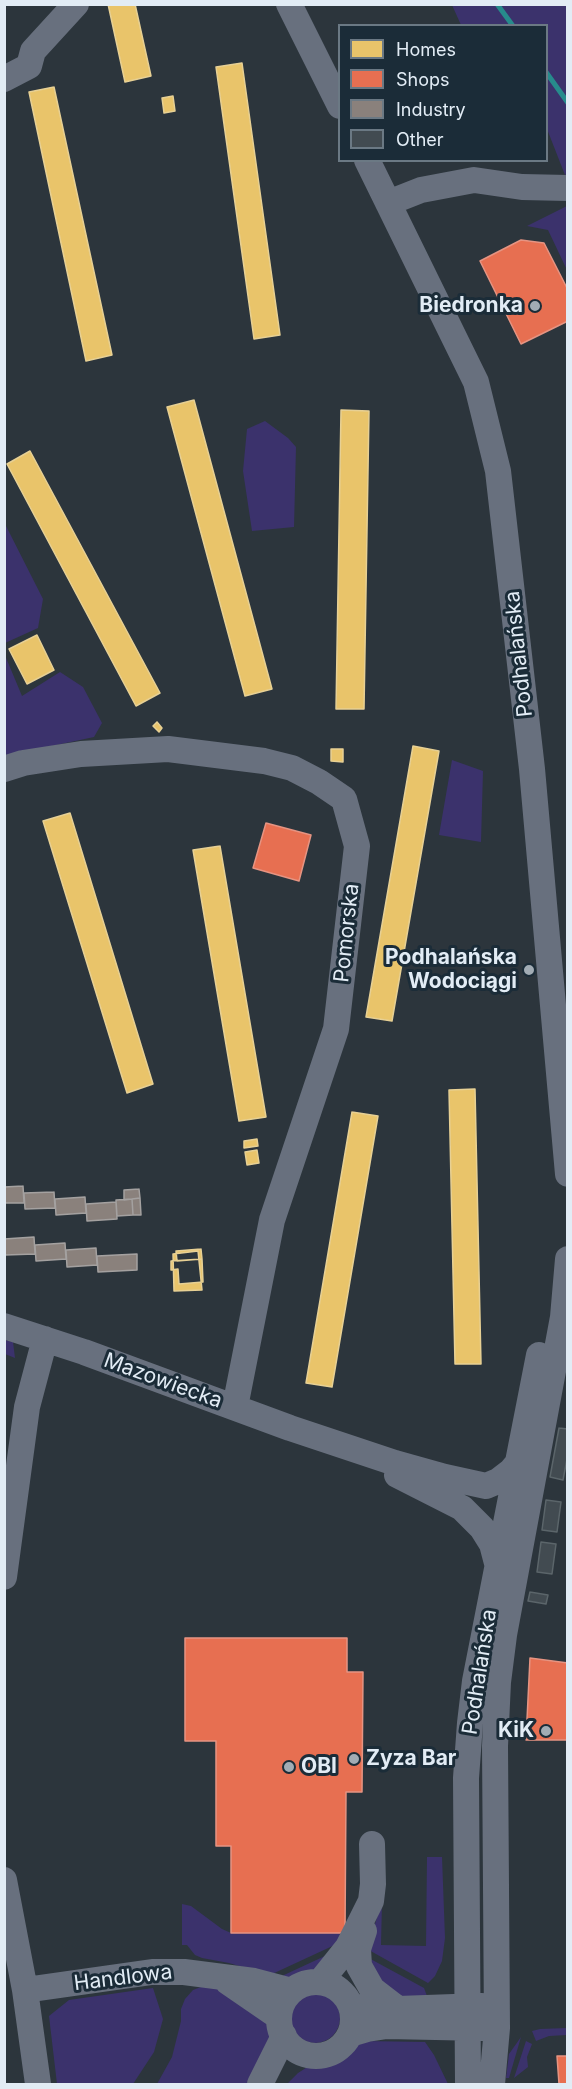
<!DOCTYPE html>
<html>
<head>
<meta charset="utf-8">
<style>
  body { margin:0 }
  #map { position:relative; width:572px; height:2089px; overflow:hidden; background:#2c353c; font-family:Inter,sans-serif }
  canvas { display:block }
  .frame { position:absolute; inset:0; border:6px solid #e2ecf5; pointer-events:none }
  .legend { position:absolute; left:338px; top:24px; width:210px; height:138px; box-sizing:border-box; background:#1b2c38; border:2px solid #6b7984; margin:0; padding:8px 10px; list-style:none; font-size:18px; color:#e2ecf5 }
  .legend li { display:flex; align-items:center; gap:12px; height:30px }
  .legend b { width:30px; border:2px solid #6b7984 }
</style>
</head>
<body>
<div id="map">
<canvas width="572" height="2089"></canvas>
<div class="frame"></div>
<ul class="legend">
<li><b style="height:16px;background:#e9c46a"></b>Homes</li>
<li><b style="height:16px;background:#e76f51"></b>Shops</li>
<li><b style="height:16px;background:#8a817c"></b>Industry</li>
<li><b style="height:16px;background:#424b51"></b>Other</li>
</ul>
</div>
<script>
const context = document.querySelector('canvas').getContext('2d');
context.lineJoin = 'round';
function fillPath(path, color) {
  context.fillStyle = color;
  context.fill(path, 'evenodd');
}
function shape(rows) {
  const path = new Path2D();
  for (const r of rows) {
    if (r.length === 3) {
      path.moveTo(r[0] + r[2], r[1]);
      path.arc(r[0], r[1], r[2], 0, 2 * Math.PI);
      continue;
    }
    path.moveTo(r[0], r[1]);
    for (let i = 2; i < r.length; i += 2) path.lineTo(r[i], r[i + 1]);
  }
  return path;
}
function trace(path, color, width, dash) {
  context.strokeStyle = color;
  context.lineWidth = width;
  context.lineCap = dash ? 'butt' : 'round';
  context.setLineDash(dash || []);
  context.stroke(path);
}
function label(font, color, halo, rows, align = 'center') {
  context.font = font + ' Inter,sans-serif';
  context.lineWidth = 6;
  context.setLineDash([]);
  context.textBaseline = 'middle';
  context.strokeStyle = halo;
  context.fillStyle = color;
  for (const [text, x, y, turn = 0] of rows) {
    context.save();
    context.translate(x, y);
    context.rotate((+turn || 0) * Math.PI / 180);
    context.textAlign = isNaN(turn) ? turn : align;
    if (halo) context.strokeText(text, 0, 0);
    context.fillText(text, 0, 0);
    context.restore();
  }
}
fillPath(shape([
  [452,5,567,5,567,174,565,175,547,129,546,26,461,25],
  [567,206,567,270,548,230,527,226],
  [265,421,288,438,296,447,294,527,252,531,243,471,247,429],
  [5,524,43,599,38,628,5,643],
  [4,653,22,696,60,672,83,687,102,723,94,737,5,756],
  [452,760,483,771,481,842,439,835],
  [5,1340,13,1342,15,1358,5,1354],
  [427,1857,442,1857,445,1938,442,1961,435,1976,428,1983,367,1949,382,1902,381,1945,426,1946],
  [182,1904,191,1906,222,1929,231,1933,340,1930,339,1943,270,1975,229,1963,202,1958,195,1955,187,1945,182,1945],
  [340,1949,320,1973,285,1983,274,1981,284,1975],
  [365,1956,424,1988,427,1996,407,1998,390,1994],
  [206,1985,220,1988,275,2027,277,2042,251,2084,157,2084,172,2057,181,2021,181,2009,185,1999,193,1990],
  [153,1988,163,2019,154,2052,133,2084,57,2084,49,2016,69,2000],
  [315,2018,25],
  [567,2028,567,2035,549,2036,536,2041,532,2031,540,2029],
  [521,2037,509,2078,506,2078,509,2054],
  [363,2041,425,2042,434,2055,448,2084,287,2084,298,2073,309,2066,323,2065,337,2061],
  [526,2041,532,2044,527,2057,528,2067,514,2078]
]), '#3b326c');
const homes = shape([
  [135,4,151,76,125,82,108,4,135,4],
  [242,63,280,335,254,339,216,67,242,63],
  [54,87,112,355,86,361,29,92,54,87],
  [173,96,175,111,164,113,162,98,173,96],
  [194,400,272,689,245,696,167,407,194,400],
  [341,410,369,411,364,709,336,709,341,410],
  [30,451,160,693,136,706,7,464,30,451],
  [37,635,54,670,27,684,9,649,37,635],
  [157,722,162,728,159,732,153,726,157,722],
  [413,746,439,751,392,1021,366,1017,413,746],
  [331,749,343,749,343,762,331,761,331,749],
  [70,813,153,1084,127,1093,43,821,70,813],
  [220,846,266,1117,239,1121,193,850,220,846],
  [475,1089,481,1364,455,1364,449,1090,475,1089],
  [352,1112,378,1116,332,1387,306,1383,352,1112],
  [257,1139,258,1146,244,1148,244,1141,257,1139],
  [257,1150,259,1163,247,1165,245,1152,257,1150],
  [201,1249,202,1259,177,1261,176,1251,201,1249],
  [198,1251,202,1290,174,1291,173,1254,198,1251],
  [202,1259,203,1282,179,1284,178,1269,171,1270,171,1261,202,1259]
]);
fillPath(homes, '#e9c46a');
trace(homes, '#e7d094', 1.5);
const shops = shape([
  [521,240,544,243,568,290,568,321,521,344,480,261,521,240],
  [266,823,311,835,299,881,253,868,266,823],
  [185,1638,347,1638,347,1672,363,1672,362,1792,346,1792,345,1933,231,1933,231,1846,216,1846,216,1741,185,1741,185,1638],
  [530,1658,568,1663,568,1740,526,1740,530,1658],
  [557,2056,568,2056,568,2084,559,2084,557,2056]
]);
fillPath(shops, '#e76f51');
trace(shops, '#e69482', 1.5);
const industry = shape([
  [23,1186,24,1203,4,1203,4,1187,23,1186],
  [139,1189,140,1198,124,1200,124,1190,139,1189],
  [54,1192,55,1208,25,1209,24,1193,54,1192],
  [85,1197,86,1213,56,1215,55,1199,85,1197],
  [140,1198,141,1215,133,1215,132,1199,140,1198],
  [132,1199,133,1215,117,1216,116,1200,132,1199],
  [116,1202,117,1219,87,1221,86,1204,116,1202],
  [34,1237,35,1254,5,1255,4,1239,34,1237],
  [65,1243,66,1259,36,1261,35,1245,65,1243],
  [96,1248,97,1265,67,1267,66,1250,96,1248],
  [137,1254,137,1270,98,1272,97,1256,137,1254]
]);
fillPath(industry, '#8a817c');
trace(industry, '#a4a1a0', 1.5);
trace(shape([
  [497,4,513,26],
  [546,72,568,103]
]), '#278b8c', 5);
const building = shape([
  [559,1428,568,1429,568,1454,563,1480,550,1477,559,1428],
  [546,1500,561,1502,557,1532,542,1530,546,1500],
  [541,1542,556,1544,552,1574,537,1572,541,1542],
  [530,1592,548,1595,546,1604,528,1601,530,1592]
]);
fillPath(building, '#424b51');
trace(building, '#5b656a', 1.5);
trace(shape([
  [289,4,340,106],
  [4,79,29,66,33,51,76,4],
  [367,160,476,382,498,471,532,769,568,1174],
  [388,203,421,190,474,180,522,187,568,188],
  [4,769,23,763,81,754,168,749,264,761,292,768,319,782,344,799,357,846,336,1029,272,1220,235,1407],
  [4,1326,84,1352,290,1428,395,1463,445,1477,486,1486,498,1481,511,1471,516,1465],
  [397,1475,462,1508,482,1528,492,1544,498,1567],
  [4,1577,27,1407,45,1339],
  [4,1880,25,1990,38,2084],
  [364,1931,358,1949,359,1966,372,1989,398,2009],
  [228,1982,279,2017],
  [320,1982,348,1947,371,1901,373,1884,372,1844],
  [316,2019,37],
  [25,1990,152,1972,184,1972,254,1981,292,1991],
  [351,2006,365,2008,398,2009,482,2006],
  [350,2034,367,2029,387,2026,484,2028],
  [260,2084,284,2036],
  [468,2084,466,1778,470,1723,475,1681,539,1355],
  [492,2084,497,2028,495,1746,498,1682,504,1635,563,1317,568,1259]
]), '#68707e', 26);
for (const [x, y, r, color] of [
  [535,306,6,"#a2acb4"],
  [529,970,6,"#a2acb4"],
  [546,1731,6,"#a2acb4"],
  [354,1759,6,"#a2acb4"],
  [289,1767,6,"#a2acb4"]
]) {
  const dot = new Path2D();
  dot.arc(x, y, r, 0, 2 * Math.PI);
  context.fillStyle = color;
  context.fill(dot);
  trace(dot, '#1b2c38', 2);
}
label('bold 21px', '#e2ecf5', '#1b2c38', [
  ["Biedronka",523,306],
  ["Podhalańska",517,958],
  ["Wodociągi",517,982],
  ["KiK",534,1731],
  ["Zyza Bar",366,1759,"left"],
  ["OBI",301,1767,"left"]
], 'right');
label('21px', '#e2ecf5', '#1b2c38', [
  ["Podhalańska",519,654,-96],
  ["Pomorska",347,933,-84],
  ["Mazowiecka",163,1381,20],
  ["Podhalańska",480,1672,-81],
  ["Handlowa",123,1978,-7]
]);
</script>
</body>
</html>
